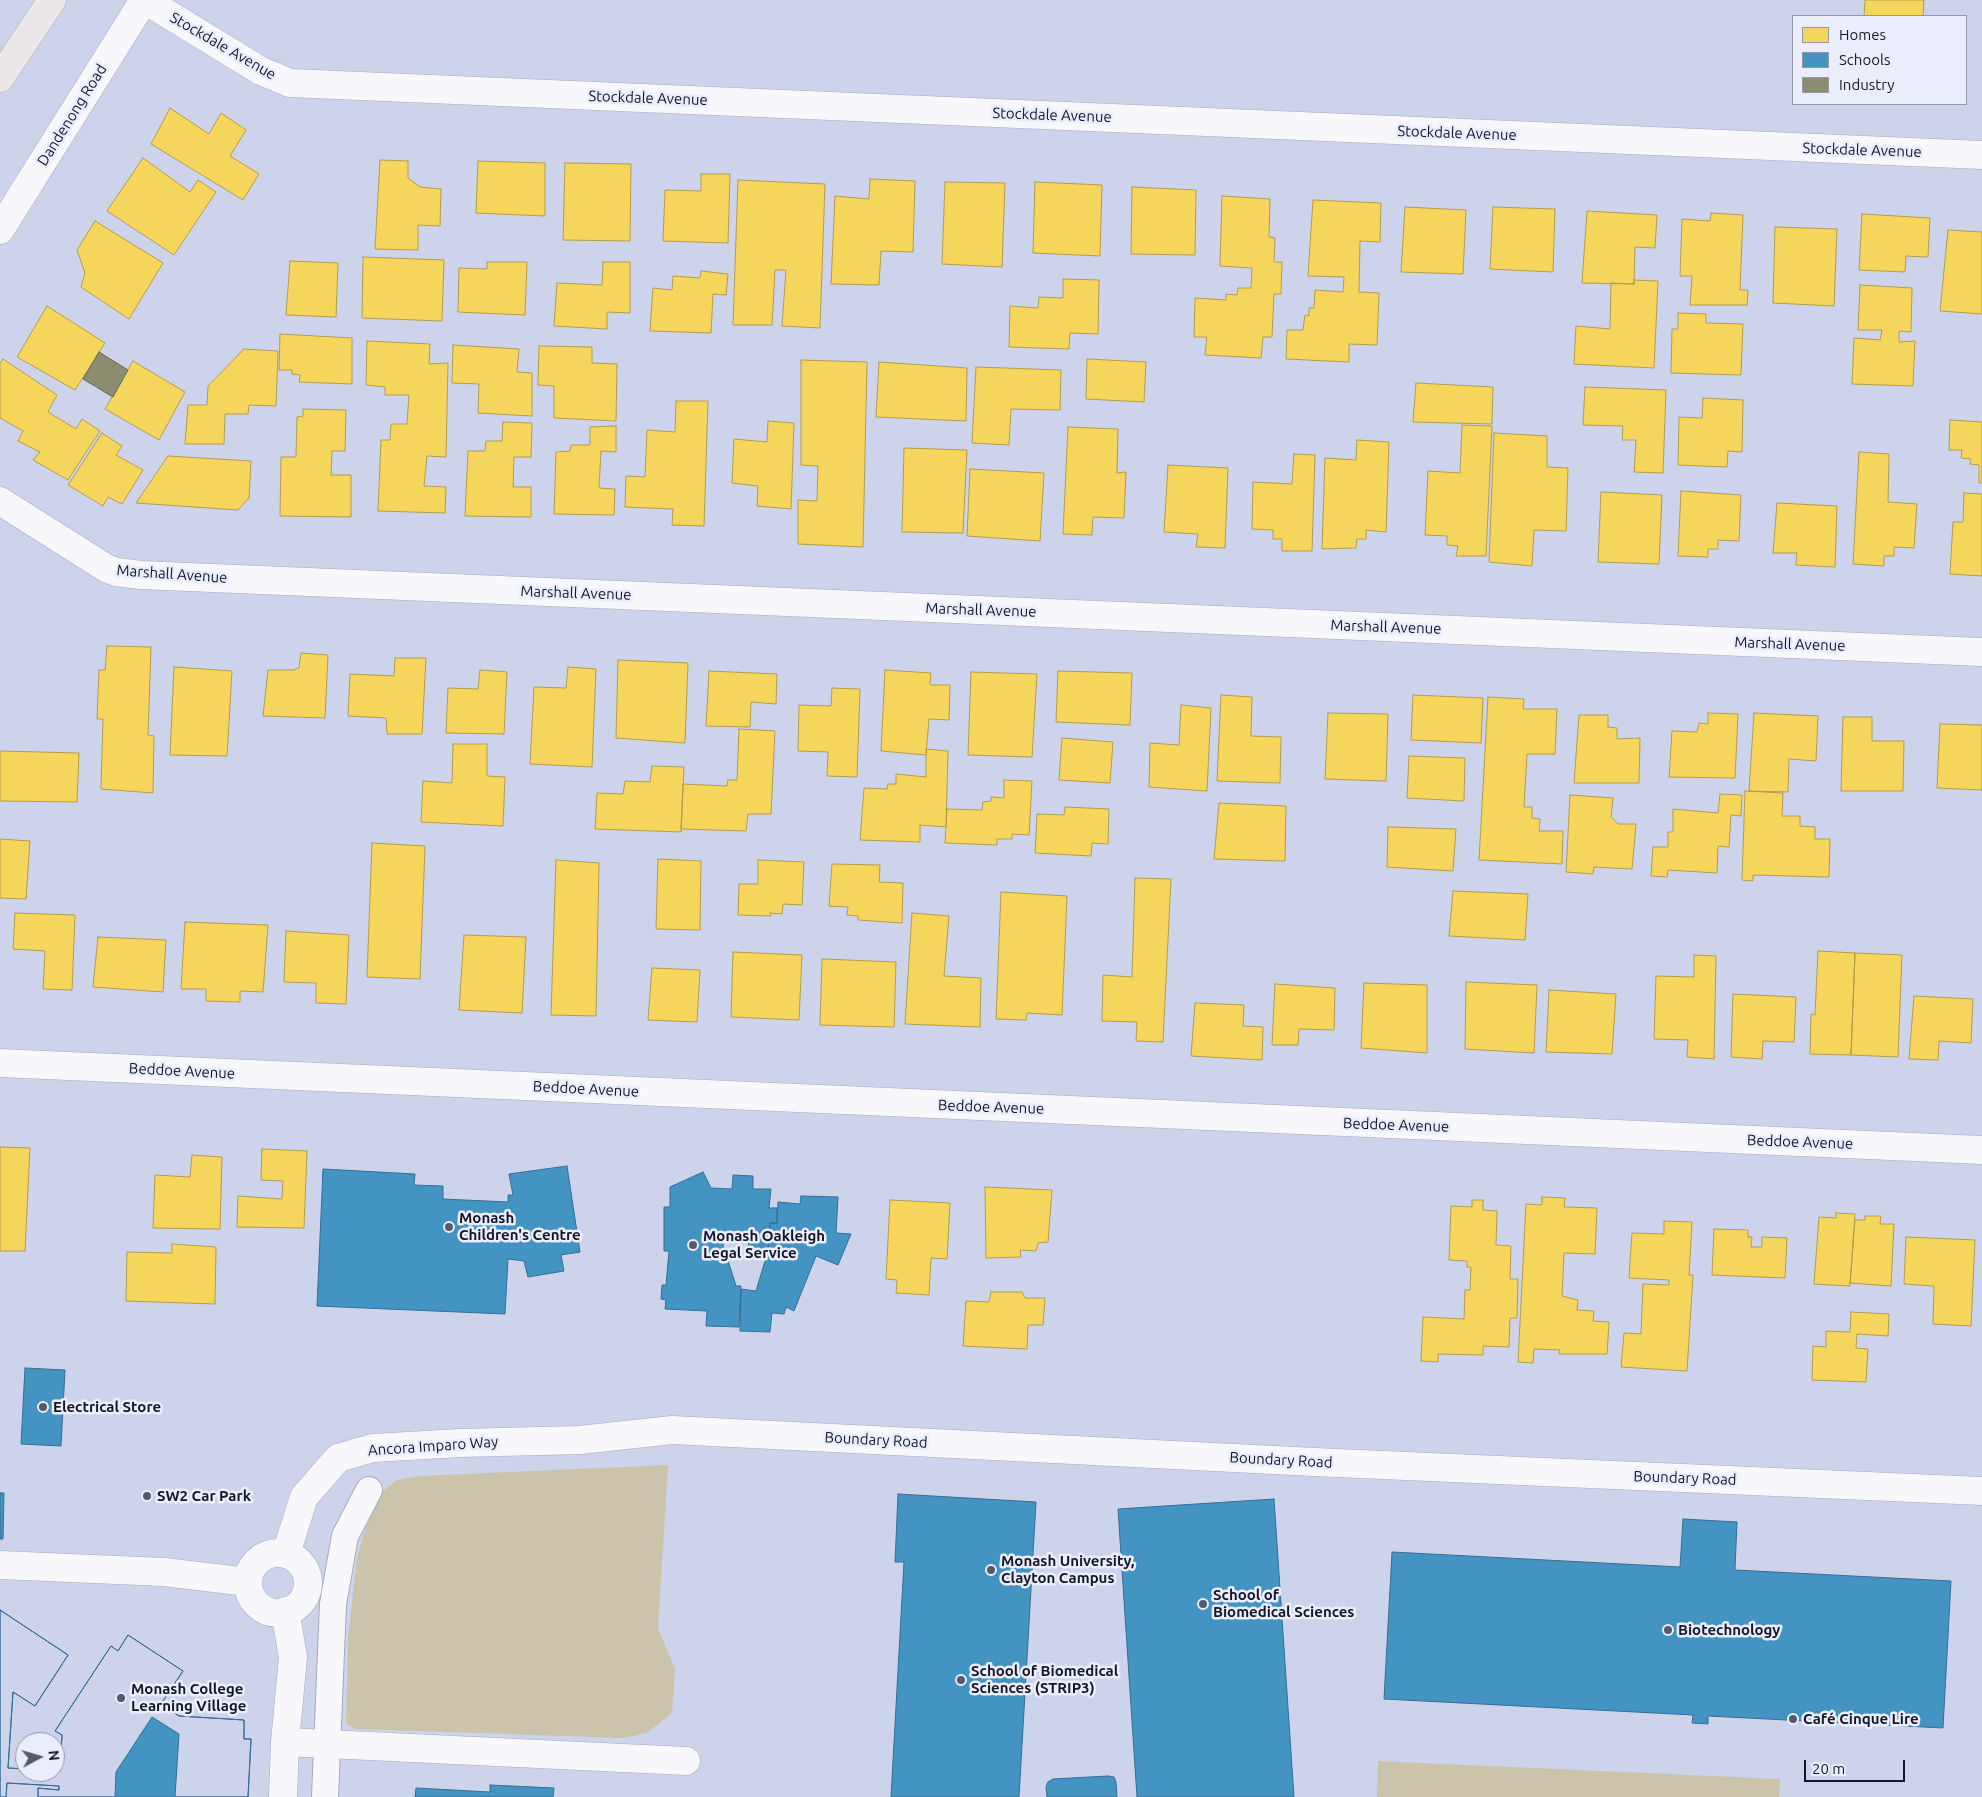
<!DOCTYPE html>
<html>
<head>
<meta charset="utf-8">
<style>
  body { margin:0 }
  #map { position:relative; width:1982px; height:1797px; overflow:hidden; background:#ced3ec; font-family:Ubuntu,sans-serif }
  canvas { display:block }
  .legend { position:absolute; left:1792px; top:15px; width:175px; height:90px; box-sizing:border-box; background:#eaeefc; border:1px solid #9498a7; margin:0; padding:6px 9px; list-style:none; font-size:15px; color:#141727 }
  .legend li { display:flex; align-items:center; gap:10px; height:25px }
  .legend b { width:25px; border:1px solid #9498a7 }
  .north { position:absolute; left:15px; top:1732px; width:50px; height:50px; box-sizing:border-box; background:#eaeefc; border:1px solid #9498a7; border-radius:50%; rotate:84deg; font-size:14px; font-weight:700; line-height:20px; text-align:center; color:#141727 }
  .north::after { content:''; display:block; margin:auto; width:18px; height:22px; background:#55596c; clip-path:polygon(50% 0,100% 100%,50% 72%,0 100%) }
  .scale { position:absolute; left:1804px; top:1760px; width:101px; height:22px; box-sizing:border-box; border:2px solid #141727; border-top:0; padding-left:6px; font-size:15px; line-height:18px; white-space:nowrap; color:#141727; -webkit-text-stroke:4px #eaeefc; paint-order:stroke }
</style>
</head>
<body>
<div id="map">
<canvas width="1982" height="1797"></canvas>
<ul class="legend">
<li><b style="height:14px;background:#f6d55c"></b>Homes</li>
<li><b style="height:14px;background:#4393c3"></b>Schools</li>
<li><b style="height:14px;background:#8c8c6e"></b>Industry</li>
</ul>
<div class="north">N</div>
<div class="scale">20 m</div>
</div>
<script>
const context = document.querySelector('canvas').getContext('2d');
context.lineJoin = 'round';
function fillPath(path, color) {
  context.fillStyle = color;
  context.fill(path, 'evenodd');
}
function shape(rows) {
  const path = new Path2D();
  for (const r of rows) {
    if (r.length === 3) {
      path.moveTo(r[0] + r[2], r[1]);
      path.arc(r[0], r[1], r[2], 0, 2 * Math.PI);
      continue;
    }
    path.moveTo(r[0], r[1]);
    for (let i = 2; i < r.length; i += 2) path.lineTo(r[i], r[i + 1]);
  }
  return path;
}
function trace(path, color, width, dash) {
  context.strokeStyle = color;
  context.lineWidth = width;
  context.lineCap = dash ? 'butt' : 'round';
  context.setLineDash(dash || []);
  context.stroke(path);
}
function label(font, color, halo, rows, align = 'center') {
  context.font = font + ' Ubuntu,sans-serif';
  context.lineWidth = 5;
  context.setLineDash([]);
  context.textBaseline = 'middle';
  context.strokeStyle = halo;
  context.fillStyle = color;
  for (const [text, x, y, turn = 0] of rows) {
    context.save();
    context.translate(x, y);
    context.rotate((+turn || 0) * Math.PI / 180);
    context.textAlign = isNaN(turn) ? turn : align;
    if (halo) context.strokeText(text, 0, 0);
    context.fillText(text, 0, 0);
    context.restore();
  }
}
fillPath(shape([
  [668,1465,658,1628,675,1669,672,1713,647,1733,624,1738,355,1729,346,1723,348,1638,357,1558,374,1498,397,1480,419,1476],
  [1378,1761,1780,1779,1779,1797,1377,1797]
]), '#ccc4aa');
const homes = shape([
  [1865,0,1924,0,1923,16,1864,16,1865,0],
  [170,108,209,134,221,113,246,130,230,156,259,174,243,200,151,144,170,108],
  [143,158,190,192,198,180,216,192,174,255,107,211,143,158],
  [380,160,408,161,408,178,420,187,441,189,440,226,418,225,418,250,375,249,380,160],
  [478,161,545,163,545,216,476,213,478,161],
  [565,163,631,164,630,241,563,240,565,163],
  [701,174,730,174,728,243,663,241,665,190,701,191,701,174],
  [870,179,915,181,913,252,881,251,879,285,831,284,835,196,869,199,870,179],
  [738,180,825,184,820,328,782,326,786,270,775,270,772,325,733,325,738,180],
  [945,182,1005,183,1002,267,942,264,945,182],
  [1035,182,1102,185,1100,256,1033,253,1035,182],
  [1132,187,1196,190,1195,255,1131,254,1132,187],
  [1222,196,1270,199,1269,237,1275,238,1274,262,1282,262,1281,294,1274,294,1272,337,1263,337,1261,358,1205,355,1207,337,1194,337,1195,298,1226,300,1226,294,1237,295,1238,288,1251,288,1252,268,1220,266,1222,196],
  [1313,200,1381,203,1380,242,1360,241,1359,292,1379,293,1377,345,1349,344,1349,362,1286,359,1287,330,1303,330,1305,315,1309,316,1309,308,1314,308,1315,290,1343,292,1344,277,1308,276,1313,200],
  [1405,207,1466,210,1463,274,1401,272,1405,207],
  [1493,207,1555,209,1553,272,1490,269,1493,207],
  [1587,211,1657,215,1655,248,1635,247,1634,284,1582,283,1587,211],
  [1711,213,1743,215,1740,290,1748,290,1747,305,1690,305,1692,276,1680,276,1682,219,1710,221,1711,213],
  [1862,214,1930,218,1928,257,1906,256,1905,272,1859,270,1862,214],
  [95,221,163,263,129,319,81,287,85,273,77,250,95,221],
  [1775,227,1837,229,1834,306,1773,303,1775,227],
  [1948,230,1982,232,1982,314,1940,311,1948,230],
  [363,257,444,260,442,321,362,318,363,257],
  [290,261,338,263,336,317,286,315,290,261],
  [487,262,527,262,525,315,458,312,459,268,487,269,487,262],
  [603,262,630,262,630,313,607,312,607,329,554,326,557,283,602,285,603,262],
  [701,271,728,274,726,295,713,294,711,333,650,331,653,288,672,290,673,276,700,278,701,271],
  [1063,279,1099,280,1098,334,1070,333,1069,349,1009,347,1010,306,1038,308,1039,297,1063,298,1063,279],
  [1634,280,1658,281,1654,368,1574,364,1576,326,1610,329,1611,283,1634,284,1634,280],
  [1860,285,1912,288,1911,332,1899,331,1899,342,1915,341,1913,386,1852,384,1854,338,1880,340,1882,330,1858,330,1860,285],
  [47,306,105,343,75,390,17,357,47,306],
  [1678,313,1706,314,1706,323,1743,324,1741,375,1671,373,1672,329,1678,329,1678,313],
  [280,334,352,338,352,384,299,382,300,375,292,374,292,370,279,370,280,334],
  [367,341,430,344,429,364,448,363,446,457,427,456,424,486,446,487,445,513,378,511,381,440,390,440,391,424,407,424,409,395,385,395,385,387,366,385,367,341],
  [453,345,519,349,517,372,532,373,532,416,478,413,479,384,452,383,453,345],
  [539,346,592,347,592,363,617,364,616,421,554,418,554,386,538,385,539,346],
  [244,349,278,351,276,406,249,405,248,414,225,414,224,444,185,444,188,405,207,405,208,386,244,349],
  [3,359,57,395,48,412,76,429,82,419,100,431,68,480,33,460,40,452,18,441,23,431,0,418,0,364,3,359],
  [1087,359,1146,362,1144,402,1086,399,1087,359],
  [801,360,867,362,863,547,798,544,798,500,817,501,818,466,801,465,801,360],
  [133,361,185,392,159,440,105,409,133,361],
  [879,362,967,368,966,421,876,417,879,362],
  [976,367,1061,370,1060,410,1011,409,1009,445,972,443,976,367],
  [1416,383,1493,387,1492,424,1413,422,1416,383],
  [1585,387,1666,390,1663,473,1634,472,1636,440,1622,440,1623,426,1583,425,1585,387],
  [1703,398,1743,400,1742,452,1728,451,1727,467,1678,465,1679,417,1702,418,1703,398],
  [676,401,708,401,704,526,672,525,673,509,625,507,626,476,645,477,647,430,675,432,676,401],
  [303,409,346,410,345,451,332,451,331,475,351,475,351,517,280,516,281,457,296,457,297,417,303,416,303,409],
  [1950,420,1982,422,1982,483,1979,483,1979,465,1970,464,1971,459,1961,458,1962,450,1949,450,1950,420],
  [768,421,794,423,791,509,757,506,758,486,732,483,734,439,767,442,768,421],
  [503,422,532,423,531,457,514,457,513,487,531,487,531,517,465,516,468,451,485,451,486,441,502,441,503,422],
  [1462,425,1492,426,1486,556,1456,556,1458,546,1447,545,1447,536,1425,535,1428,471,1460,473,1462,425],
  [616,426,616,452,601,451,599,488,615,489,614,515,554,514,556,452,570,451,571,445,590,445,590,427,616,426],
  [1068,427,1118,429,1117,473,1126,472,1124,518,1093,517,1092,535,1063,534,1068,427],
  [102,433,122,446,116,455,143,470,122,504,108,497,103,506,68,485,102,433],
  [1494,433,1547,436,1547,467,1568,468,1566,531,1534,530,1532,566,1489,562,1494,433],
  [1357,440,1389,442,1386,532,1366,530,1366,539,1357,539,1356,548,1322,549,1325,458,1356,460,1357,440],
  [904,448,967,450,963,533,902,532,904,448],
  [1859,452,1889,454,1888,502,1917,504,1914,548,1894,547,1894,556,1884,556,1884,566,1853,564,1859,452],
  [1294,454,1315,455,1312,551,1282,551,1282,539,1273,539,1273,530,1252,529,1253,482,1292,484,1294,454],
  [168,456,251,461,249,498,238,510,136,503,168,456],
  [1168,465,1228,468,1225,548,1196,547,1198,534,1164,532,1168,465],
  [970,469,1044,473,1040,541,967,536,970,469],
  [1681,491,1741,495,1739,541,1718,540,1718,549,1708,549,1708,557,1678,556,1681,491],
  [1601,492,1662,495,1659,564,1598,562,1601,492],
  [1964,493,1982,494,1982,576,1950,574,1953,522,1963,522,1964,493],
  [1777,503,1837,506,1835,567,1796,565,1797,553,1773,553,1777,503],
  [107,646,151,647,148,735,154,736,153,793,101,789,103,719,97,719,99,670,105,670,107,646],
  [301,653,328,655,325,718,263,716,268,670,293,670,299,668,301,653],
  [395,658,426,658,422,734,387,734,386,718,348,716,350,674,394,676,395,658],
  [618,660,688,663,685,743,616,738,618,660],
  [174,667,232,671,227,756,170,755,174,667],
  [568,667,596,669,592,767,530,764,534,687,566,688,568,667],
  [480,670,507,672,504,734,446,733,448,688,478,689,480,670],
  [885,670,931,673,930,685,950,685,949,720,929,719,926,755,881,751,885,670],
  [709,671,777,674,776,704,751,702,750,727,706,726,709,671],
  [1058,671,1132,673,1130,725,1056,722,1058,671],
  [971,672,1037,674,1032,757,968,755,971,672],
  [832,688,860,689,857,777,827,776,828,752,798,751,799,705,831,706,832,688],
  [1221,695,1252,697,1251,736,1281,737,1280,783,1217,781,1221,695],
  [1413,695,1483,698,1481,743,1411,740,1413,695],
  [1488,697,1524,699,1523,709,1557,709,1555,754,1527,754,1524,807,1532,807,1532,818,1540,819,1539,831,1563,831,1562,864,1479,860,1488,697],
  [1181,705,1211,708,1207,791,1149,787,1150,743,1179,745,1181,705],
  [1328,713,1388,714,1386,781,1325,779,1328,713],
  [1708,713,1738,714,1735,778,1669,777,1672,731,1697,732,1699,723,1708,724,1708,713],
  [1754,713,1818,716,1816,761,1789,759,1788,792,1749,791,1754,713],
  [1579,715,1608,715,1608,727,1617,728,1617,739,1640,738,1639,783,1574,783,1579,715],
  [1843,717,1872,717,1872,741,1904,741,1903,791,1841,791,1843,717],
  [1940,724,1982,725,1982,790,1937,788,1940,724],
  [739,729,775,731,771,814,748,814,746,831,681,829,683,784,727,786,728,780,737,780,739,729],
  [1062,738,1113,742,1110,783,1059,780,1062,738],
  [453,744,487,744,487,776,505,777,503,826,421,822,423,781,452,783,453,744],
  [926,749,948,751,946,827,920,825,920,842,860,840,864,788,887,789,888,784,896,784,896,774,926,777,926,749],
  [0,751,79,753,77,802,0,801,0,751],
  [1409,756,1465,758,1464,801,1407,798,1409,756],
  [652,766,684,767,681,832,595,829,597,793,623,794,625,781,650,782,652,766],
  [1004,780,1032,781,1029,835,1012,834,1012,839,997,839,997,845,945,843,947,809,982,810,983,802,991,801,991,797,1004,798,1004,780],
  [1745,791,1783,793,1782,816,1800,816,1800,826,1815,827,1815,839,1830,839,1829,877,1753,875,1753,881,1742,880,1745,791],
  [1720,794,1742,795,1741,816,1731,815,1729,847,1718,846,1717,873,1668,870,1667,877,1651,876,1653,847,1668,847,1668,832,1673,832,1673,809,1718,813,1720,794],
  [1570,795,1613,798,1611,817,1618,824,1636,824,1632,869,1594,867,1593,874,1566,872,1570,795],
  [1219,803,1286,806,1285,861,1214,859,1219,803],
  [1065,807,1109,809,1108,844,1092,843,1091,856,1035,853,1037,814,1064,815,1065,807],
  [1388,827,1456,829,1453,871,1387,867,1388,827],
  [0,839,30,841,26,899,0,898,0,839],
  [372,843,425,846,420,979,367,977,372,843],
  [658,859,701,861,700,930,656,929,658,859],
  [556,860,599,863,596,1016,551,1015,556,860],
  [758,860,804,862,802,905,783,904,782,914,770,913,771,916,738,915,739,884,758,884,758,860],
  [832,864,880,865,879,882,903,883,902,923,858,920,858,916,847,915,848,907,829,906,832,864],
  [1135,878,1171,879,1163,1042,1136,1041,1137,1022,1102,1021,1103,975,1132,977,1135,878],
  [1453,891,1528,894,1525,940,1449,936,1453,891],
  [1001,892,1067,896,1062,1015,1027,1013,1026,1020,996,1019,1001,892],
  [15,913,75,915,72,990,43,989,45,951,13,949,15,913],
  [912,913,949,916,944,976,981,978,980,1027,905,1024,912,913],
  [185,922,268,925,263,992,240,991,240,1002,206,1001,206,989,181,989,185,922],
  [286,931,349,935,346,1004,316,1003,316,983,284,982,286,931],
  [464,935,526,937,522,1013,459,1010,464,935],
  [98,937,166,940,163,992,93,987,98,937],
  [1818,951,1855,953,1851,1055,1810,1054,1811,1014,1815,1015,1818,951],
  [733,952,802,955,799,1020,731,1017,733,952],
  [1855,953,1902,955,1898,1057,1851,1055,1855,953],
  [1694,955,1716,956,1714,1059,1687,1057,1688,1040,1654,1039,1656,976,1694,977,1694,955],
  [822,959,896,962,894,1027,820,1025,822,959],
  [652,968,700,970,697,1022,648,1020,652,968],
  [1466,982,1537,985,1534,1053,1465,1049,1466,982],
  [1364,983,1427,985,1427,1053,1361,1048,1364,983],
  [1275,984,1335,988,1334,1030,1299,1029,1298,1045,1272,1045,1275,984],
  [1549,990,1616,994,1612,1054,1546,1052,1549,990],
  [1733,994,1796,997,1794,1042,1763,1041,1762,1059,1731,1057,1733,994],
  [1914,996,1973,999,1971,1043,1939,1041,1938,1060,1909,1059,1914,996],
  [1195,1003,1244,1005,1243,1026,1263,1027,1262,1060,1191,1056,1195,1003],
  [0,1147,30,1148,25,1251,0,1251,0,1147],
  [262,1149,307,1151,304,1228,237,1227,238,1196,282,1199,283,1181,261,1180,262,1149],
  [192,1155,222,1157,220,1229,153,1228,155,1175,190,1177,192,1155],
  [985,1187,1052,1190,1048,1242,1038,1243,1036,1251,1020,1250,1021,1257,986,1258,985,1187],
  [1542,1197,1565,1198,1564,1207,1597,1208,1595,1254,1564,1253,1562,1296,1578,1300,1577,1310,1594,1311,1593,1321,1609,1322,1607,1354,1559,1354,1560,1350,1534,1349,1533,1363,1518,1362,1526,1204,1542,1205,1542,1197],
  [890,1200,950,1203,947,1259,931,1258,929,1295,896,1293,897,1280,886,1279,890,1200],
  [1472,1200,1483,1200,1483,1210,1497,1211,1496,1245,1511,1246,1510,1279,1518,1279,1517,1318,1510,1318,1509,1347,1483,1346,1483,1355,1438,1354,1438,1362,1421,1361,1423,1317,1464,1319,1465,1290,1470,1290,1471,1267,1467,1267,1467,1261,1449,1260,1451,1206,1472,1207,1472,1200],
  [1836,1213,1855,1214,1850,1286,1814,1284,1819,1217,1836,1218,1836,1213],
  [1865,1216,1881,1216,1880,1224,1894,1224,1891,1286,1850,1283,1855,1220,1865,1220,1865,1216],
  [1664,1221,1692,1222,1689,1275,1693,1275,1687,1371,1621,1367,1624,1333,1641,1334,1643,1284,1669,1285,1669,1280,1629,1278,1632,1233,1664,1234,1664,1221],
  [1714,1229,1748,1230,1748,1237,1752,1237,1751,1247,1762,1247,1762,1237,1787,1238,1785,1278,1712,1275,1714,1229],
  [1906,1237,1975,1240,1971,1326,1933,1324,1934,1286,1904,1284,1906,1237],
  [172,1244,216,1247,215,1304,126,1301,127,1252,172,1253,172,1244],
  [991,1292,1022,1292,1025,1298,1045,1298,1043,1325,1028,1325,1027,1349,963,1346,966,1301,989,1302,991,1292],
  [1851,1312,1889,1314,1888,1336,1857,1334,1856,1348,1868,1349,1866,1382,1812,1380,1813,1346,1826,1347,1826,1331,1850,1332,1851,1312]
]);
fillPath(homes, '#f6d55c');
trace(homes, '#b29c4c', 1);
const schools = shape([
  [567,1166,580,1252,561,1255,564,1271,528,1277,524,1261,508,1259,505,1314,317,1306,323,1169,415,1174,414,1185,443,1186,443,1199,508,1202,508,1195,513,1195,509,1174,567,1166],
  [703,1172,711,1188,732,1189,733,1175,753,1176,753,1189,771,1189,769,1208,777,1208,777,1223,770,1223,768,1251,748,1251,749,1239,721,1238,736,1286,741,1286,739,1327,706,1326,707,1311,665,1309,666,1300,661,1299,662,1285,666,1285,669,1251,664,1251,664,1207,670,1207,670,1187,703,1172],
  [801,1196,838,1197,836,1233,851,1234,838,1265,816,1256,794,1311,786,1307,784,1314,772,1313,770,1332,740,1331,741,1289,756,1291,768,1251,770,1223,777,1223,778,1202,800,1204,801,1196],
  [25,1368,65,1370,61,1446,21,1444,25,1368],
  [0,1493,4,1493,3,1539,0,1539,0,1493],
  [898,1494,1036,1502,1019,1797,891,1797,904,1562,895,1562,898,1494],
  [1274,1499,1294,1797,1137,1797,1118,1509,1274,1499],
  [1683,1519,1737,1522,1735,1570,1951,1581,1943,1728,1708,1716,1708,1724,1692,1723,1693,1715,1384,1699,1392,1552,1680,1567,1683,1519],
  [0,1610,68,1655,35,1706,13,1692,8,1768,25,1769,25,1772,60,1771,62,1735,55,1731,111,1646,118,1651,128,1635,183,1671,161,1704,179,1716,244,1720,244,1739,251,1739,248,1797,175,1797,179,1734,152,1717,116,1772,115,1797,38,1797,38,1788,59,1790,59,1786,7,1783,6,1797,0,1797,0,1610],
  [0,1610,68,1655,35,1706,13,1692,8,1768,25,1769,25,1772,60,1771,62,1735,55,1731,111,1646,118,1651,128,1635,183,1671,161,1704,179,1716,244,1720,244,1739,251,1739,248,1797,38,1797,38,1788,59,1790,59,1786,7,1783,6,1797,0,1797,0,1610],
  [1108,1776,1114,1777,1116,1782,1117,1797,1047,1797,1046,1787,1048,1782,1053,1779,1108,1776],
  [490,1785,554,1788,553,1797,415,1797,416,1788,490,1792,490,1785]
]);
fillPath(schools, '#4393c3');
trace(schools, '#356e94', 1);
const industry = shape([
  [99,352,128,370,113,397,83,379,99,352]
]);
fillPath(industry, '#8c8c6e');
trace(industry, '#686959', 1);
const pedestrian = shape([
  [325,1797,333,1604,345,1536,369,1490]
]);
const minor = shape([
  [145,0,261,71,290,83,1982,155],
  [0,230,144,0],
  [0,501,106,568,116,572,141,575,1982,652],
  [0,1063,1982,1150],
  [278,1583,30],
  [286,1554,304,1497,338,1458,373,1448,460,1443,580,1440,672,1430,1314,1462,1982,1491],
  [0,1565,164,1572,248,1582],
  [285,1742,686,1761],
  [283,1797,285,1742,293,1657,285,1611]
]);
const trunk = shape([
  [0,78,52,0]
]);
trace(pedestrian, '#a7aabe', 28);
trace(minor, '#a7aabe', 29);
trace(trunk, '#afaab4', 29);
trace(pedestrian, '#f8f8fc', 26);
trace(minor, '#f8f8fc', 28);
trace(trunk, '#ece8ea', 28);
for (const [x, y, r, color] of [
  [449,1227,5,"#55596c"],
  [693,1245,5,"#55596c"],
  [43,1407,5,"#55596c"],
  [147,1496,5,"#55596c"],
  [991,1570,5,"#55596c"],
  [1203,1604,5,"#55596c"],
  [1668,1630,5,"#55596c"],
  [961,1680,5,"#55596c"],
  [121,1698,5,"#55596c"],
  [1793,1719,5,"#55596c"]
]) {
  const dot = new Path2D();
  dot.arc(x, y, r, 0, 2 * Math.PI);
  context.fillStyle = color;
  context.fill(dot);
  trace(dot, '#eaeefc', 2);
}
label('15px', '#141727', '#eaeefc', [
  ["Stockdale Avenue",223,46,30],
  ["Stockdale Avenue",648,98,2],
  ["Dandenong Road",72,115,-58],
  ["Stockdale Avenue",1052,115,2],
  ["Stockdale Avenue",1457,133,2],
  ["Stockdale Avenue",1862,150,2],
  ["Marshall Avenue",172,574,4],
  ["Marshall Avenue",576,593,2],
  ["Marshall Avenue",981,610,2],
  ["Marshall Avenue",1386,627,2],
  ["Marshall Avenue",1790,644,2],
  ["Beddoe Avenue",182,1071,3],
  ["Beddoe Avenue",586,1089,3],
  ["Beddoe Avenue",991,1107,2],
  ["Beddoe Avenue",1396,1125,2],
  ["Beddoe Avenue",1800,1142,2],
  ["Boundary Road",876,1440,3],
  ["Ancora Imparo Way",433,1446,-4],
  ["Boundary Road",1281,1460,3],
  ["Boundary Road",1685,1478,2]
]);
label('bold 15px', '#141727', '#eaeefc', [
  ["Monash",459,1218],
  ["Children's Centre",459,1235],
  ["Monash Oakleigh",703,1236],
  ["Legal Service",703,1253],
  ["Electrical Store",53,1407],
  ["SW2 Car Park",157,1496],
  ["Monash University,",1001,1561],
  ["Clayton Campus",1001,1578],
  ["School of",1213,1595],
  ["Biomedical Sciences",1213,1612],
  ["Biotechnology",1678,1630],
  ["School of Biomedical",971,1671],
  ["Sciences (STRIP3)",971,1688],
  ["Monash College",131,1689],
  ["Learning Village",131,1706],
  ["Café Cinque Lire",1803,1719]
], 'left');
</script>
</body>
</html>
